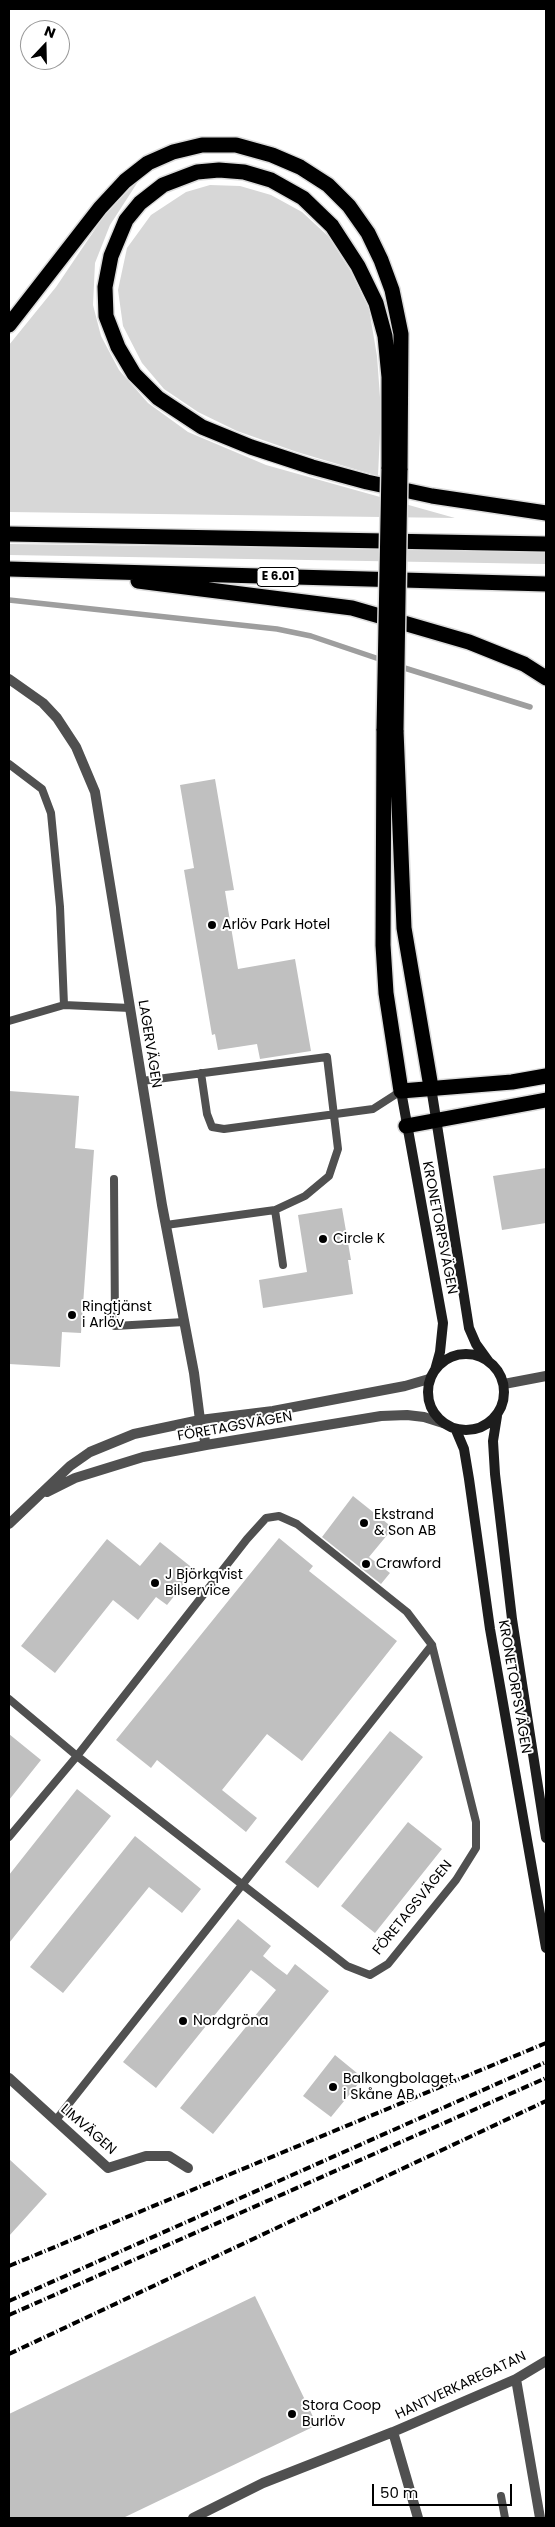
<!DOCTYPE html>
<html>
<head>
<meta charset="utf-8">
<style>
  body { margin:0 }
  #map { position:relative; width:555px; height:2527px; overflow:hidden; background:#fff; font-family:Poppins,sans-serif }
  canvas { display:block }
  .frame { position:absolute; inset:0; border:10px solid #000; pointer-events:none }
  .north { position:absolute; left:20px; top:20px; width:50px; height:50px; box-sizing:border-box; background:#fff; border:1px solid #999; border-radius:50%; rotate:21deg; font-size:14px; font-weight:700; line-height:20px; text-align:center; color:#000 }
  .north::after { content:''; display:block; margin:auto; width:18px; height:22px; background:#000; clip-path:polygon(50% 0,100% 100%,50% 72%,0 100%) }
  .scale { position:absolute; left:372px; top:2484px; width:140px; height:22px; box-sizing:border-box; border:2px solid #000; border-top:0; padding-left:6px; font-size:15px; line-height:18px; white-space:nowrap; color:#000; -webkit-text-stroke:4px #fff; paint-order:stroke }
</style>
</head>
<body>
<div id="map">
<canvas width="555" height="2527"></canvas>
<div class="frame"></div>
<div class="north">N</div>
<div class="scale">50 m</div>
</div>
<script>
const context = document.querySelector('canvas').getContext('2d');
context.lineJoin = 'round';
function fillPath(path, color) {
  context.fillStyle = color;
  context.fill(path, 'evenodd');
}
function shape(rows) {
  const path = new Path2D();
  for (const r of rows) {
    if (r.length === 3) {
      path.moveTo(r[0] + r[2], r[1]);
      path.arc(r[0], r[1], r[2], 0, 2 * Math.PI);
      continue;
    }
    path.moveTo(r[0], r[1]);
    for (let i = 2; i < r.length; i += 2) path.lineTo(r[i], r[i + 1]);
  }
  return path;
}
function trace(path, color, width, dash) {
  context.strokeStyle = color;
  context.lineWidth = width;
  context.lineCap = dash ? 'butt' : 'round';
  context.setLineDash(dash || []);
  context.stroke(path);
}
function label(font, color, halo, rows, align = 'center') {
  context.font = font + ' Poppins,sans-serif';
  context.lineWidth = 4;
  context.setLineDash([]);
  context.textBaseline = 'middle';
  context.strokeStyle = halo;
  context.fillStyle = color;
  for (const [text, x, y, turn = 0] of rows) {
    context.save();
    context.translate(x, y);
    context.rotate((+turn || 0) * Math.PI / 180);
    context.textAlign = isNaN(turn) ? turn : align;
    if (halo) context.strokeText(text, 0, 0);
    context.fillText(text, 0, 0);
    context.restore();
  }
}
fillPath(shape([
  [141,177,110,225,95,263,93,305,101,336,119,370,148,403,188,432,266,465,455,518,9,512,9,345,56,287,104,216],
  [210,185,240,186,271,195,302,212,328,236,351,272,369,309,377,356,381,411,378,476,297,452,237,431,198,412,164,389,142,363,123,326,118,290,127,248,151,215,186,192],
  [9,544,546,551,546,564,9,555]
]), '#d7d7d7');
trace(shape([
  [9,600,277,629,311,636,385,661],
  [398,666,530,707]
]), '#9e9e9e', 5.5);
fillPath(shape([
  [215,779,234,890,225,891,238,969,295,959,311,1051,260,1059,257,1044,218,1050,215,1034,212,1035,184,870,194,868,180,785],
  [9,1091,79,1096,75,1148,94,1150,81,1333,62,1332,60,1367,9,1364],
  [546,1168,546,1223,502,1230,493,1176],
  [342,1208,351,1260,348,1260,353,1294,263,1308,259,1280,307,1272,298,1215],
  [353,1496,393,1528,369,1557,390,1573,381,1584,322,1537],
  [279,1538,313,1566,309,1571,397,1641,302,1761,267,1734,222,1790,257,1818,246,1832,157,1760,151,1768,116,1740],
  [107,1539,140,1566,160,1542,195,1570,167,1605,156,1597,138,1620,113,1600,55,1673,21,1646],
  [390,1731,423,1757,318,1888,285,1862],
  [9,1734,41,1760,9,1800],
  [77,1789,111,1816,9,1943,9,1875],
  [408,1822,442,1849,375,1933,341,1906],
  [135,1836,201,1889,182,1913,149,1887,63,1993,30,1967],
  [238,1919,271,1946,263,1956,275,1966,287,1975,295,1964,329,1991,213,2134,180,2108,276,1990,264,1980,251,1970,156,2088,123,2062],
  [335,2055,363,2078,331,2117,303,2096],
  [9,2159,47,2194,9,2236],
  [255,2296,317,2425,123,2518,9,2518,9,2414]
]), '#c0c0c0');
const highway = shape([
  [9,325,100,208,125,181,148,163,173,152,202,145,236,145,272,155,300,167,328,185,349,206,368,233,381,260,392,290,401,334,400,470],
  [389,469,389,377,385,336,376,303,358,266,332,226,303,198,271,180,244,172,219,170,197,172,163,185,140,203,126,220,111,256,105,287,106,316,118,347,134,374,158,398,202,427,251,447,312,467,367,482,432,496,546,513],
  [9,534,546,544],
  [9,569,546,584],
  [138,581,352,608,469,642,524,664,546,678],
  [384,729,383,945,386,993,401,1091,512,1082,546,1076],
  [396,730,404,928,431,1087],
  [406,1126,546,1100]
]);
trace(highway, '#dbdbdb', 18);
trace(shape([
  [9,764,42,789,51,813,60,907,64,1005],
  [9,1021,64,1005,130,1008],
  [201,1073,207,1114,212,1127,224,1129,373,1109,401,1091],
  [142,1081,327,1057,338,1149,329,1176,305,1196,275,1210,166,1225],
  [114,1179,115,1326,184,1322],
  [275,1210,283,1265],
  [9,1699,77,1756,347,1966,370,1975,388,1964,456,1880,476,1848,476,1822,432,1645,407,1612,297,1524,279,1516,266,1518,247,1539,77,1756,9,1837],
  [56,2120,432,1645],
  [501,2496,505,2518]
]), '#505050', 8);
trace(shape([
  [9,679,43,703,57,718,76,747,95,792,162,1205,194,1373,200,1420,206,1445],
  [504,1384,546,1376],
  [47,1492,75,1478,143,1457,206,1445,381,1416,407,1415,424,1417,443,1423],
  [9,1524,70,1466,90,1452,134,1434,200,1420,273,1411,405,1386,429,1379],
  [9,2078,108,2168,146,2156,169,2156,188,2168],
  [516,2379,540,2518],
  [393,2432,418,2518],
  [193,2518,263,2483,393,2432,516,2379,546,2361]
]), '#505050', 10);
trace(shape([
  [431,1087,469,1328,476,1344,489,1362],
  [401,1091,443,1323,440,1352,435,1370],
  [466,1392,38],
  [497,1416,493,1441,495,1474,512,1619,546,1838],
  [456,1430,464,1449,469,1479,490,1629,546,1948]
]), '#1d1d1d', 10);
trace(highway, '#000', 15);
trace(shape([
  [9,2266,546,2043],
  [9,2301,546,2062],
  [9,2315,546,2078],
  [9,2354,546,2101]
]), '#000', 4, [8, 2.5, 1, 2.5]);
const highwayBridge = shape([
  [384,729,389,469],
  [396,730,400,470]
]);
trace(highwayBridge, '#dbdbdb', 18, []);
trace(highwayBridge, '#000', 15);
for (const [x, y, r, color] of [
  [212,925,5,"#000"],
  [323,1239,5,"#000"],
  [72,1315,5,"#000"],
  [364,1523,5,"#000"],
  [366,1564,5,"#000"],
  [155,1583,5,"#000"],
  [183,2021,5,"#000"],
  [333,2087,5,"#000"],
  [292,2414,5,"#000"]
]) {
  const dot = new Path2D();
  dot.arc(x, y, r, 0, 2 * Math.PI);
  context.fillStyle = color;
  context.fill(dot);
  trace(dot, '#fff', 2);
}
for (const [x, y, w] of [
  [278,577,42]
]) {
  const box = new Path2D();
  box.roundRect(x - w / 2, y - 9.5, w, 19, 4);
  context.fillStyle = '#fff';
  context.fill(box);
  trace(box, '#000', 1);
}
label('bold 12px', '#000', null, [
  ["E 6.01",278,577]
]);
label('14px', '#000', '#fff', [
  ["Arlöv Park Hotel",222,925],
  ["Circle K",333,1239],
  ["Ringtjänst",82,1307],
  ["i Arlöv",82,1323],
  ["Ekstrand",374,1515],
  ["& Son AB",374,1531],
  ["Crawford",376,1564],
  ["J Björkqvist",165,1575],
  ["Bilservice",165,1591],
  ["Nordgröna",193,2021],
  ["Balkongbolaget",343,2079],
  ["i Skåne AB",343,2095],
  ["Stora Coop",302,2406],
  ["Burlöv",302,2422]
], 'left');
label('14px', '#000', '#fff', [
  ["LAGERVÄGEN",149,1044,81],
  ["KRONETORPSVÄGEN",439,1228,79],
  ["FÖRETAGSVÄGEN",235,1427,-10],
  ["KRONETORPSVÄGEN",514,1687,80],
  ["FÖRETAGSVÄGEN",413,1908,-51],
  ["LIMVÄGEN",88,2130,41],
  ["HANTVERKAREGATAN",461,2386,-25]
]);
</script>
</body>
</html>
